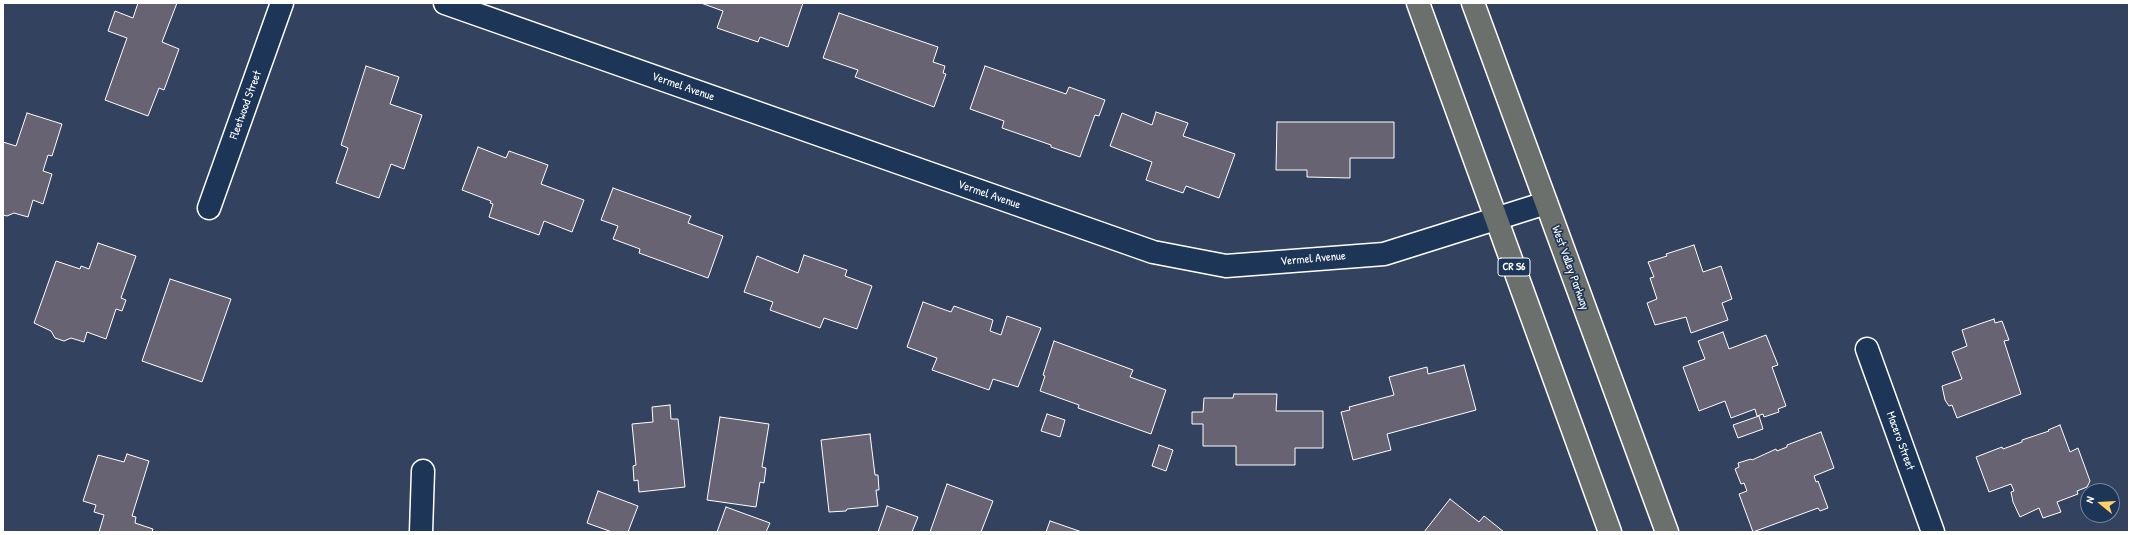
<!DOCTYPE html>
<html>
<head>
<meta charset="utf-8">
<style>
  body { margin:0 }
  #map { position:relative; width:2132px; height:535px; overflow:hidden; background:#33435f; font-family:"Patrick Hand",sans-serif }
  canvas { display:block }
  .frame { position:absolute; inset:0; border:4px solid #fff; pointer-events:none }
  .north { position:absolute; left:2080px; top:483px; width:40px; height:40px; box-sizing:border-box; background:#1d3557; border:1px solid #77869a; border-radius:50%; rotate:288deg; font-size:11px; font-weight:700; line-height:16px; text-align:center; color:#fff }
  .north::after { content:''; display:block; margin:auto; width:14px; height:18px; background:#ffd166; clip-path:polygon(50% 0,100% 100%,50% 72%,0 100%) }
</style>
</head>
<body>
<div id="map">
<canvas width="2132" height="535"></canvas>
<div class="frame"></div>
<div class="north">N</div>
</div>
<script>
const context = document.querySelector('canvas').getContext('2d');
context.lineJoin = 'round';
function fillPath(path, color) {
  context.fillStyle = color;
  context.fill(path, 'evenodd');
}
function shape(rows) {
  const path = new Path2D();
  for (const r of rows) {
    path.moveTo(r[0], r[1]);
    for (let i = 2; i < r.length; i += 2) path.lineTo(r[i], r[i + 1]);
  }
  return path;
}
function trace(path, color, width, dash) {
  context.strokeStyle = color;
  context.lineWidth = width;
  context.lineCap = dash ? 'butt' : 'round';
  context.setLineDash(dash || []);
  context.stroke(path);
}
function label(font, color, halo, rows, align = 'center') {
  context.font = font + ' "Patrick Hand",sans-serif';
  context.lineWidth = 3.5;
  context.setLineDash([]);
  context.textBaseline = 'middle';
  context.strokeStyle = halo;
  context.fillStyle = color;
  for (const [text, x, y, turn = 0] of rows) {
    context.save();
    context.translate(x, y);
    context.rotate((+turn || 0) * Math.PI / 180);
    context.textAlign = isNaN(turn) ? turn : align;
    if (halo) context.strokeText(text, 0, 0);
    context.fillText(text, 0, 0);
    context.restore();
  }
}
const building = shape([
  [138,3,177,3,162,42,179,49,164,90,159,88,148,116,105,100,127,38,108,31,115,11,133,18,138,3],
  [701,3,803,3,788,47,760,37,758,42,717,28,723,11,701,3],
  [839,13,938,47,933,62,945,66,943,73,946,74,934,107,855,77,858,70,823,58,839,13],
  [366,66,399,77,390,104,422,115,404,169,391,164,379,198,336,183,348,148,341,145,366,66],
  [985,66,1066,94,1069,87,1105,100,1099,116,1095,115,1080,157,1051,147,1051,145,1002,128,1004,121,970,109,985,66],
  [1156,112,1188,123,1183,136,1235,154,1219,198,1186,186,1183,193,1146,180,1152,162,1110,146,1122,113,1152,125,1156,112],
  [27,113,62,124,52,156,48,155,43,171,52,174,43,204,33,200,28,217,14,213,7,216,3,215,3,142,16,146,27,113],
  [1277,122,1394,122,1394,158,1350,158,1350,178,1307,177,1307,170,1276,170,1277,122],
  [478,147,506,158,509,151,548,165,541,184,584,200,572,232,544,221,539,235,489,217,493,204,490,203,491,201,462,190,478,147],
  [613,188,691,216,688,223,723,236,708,278,639,253,640,249,613,239,618,226,601,220,613,188],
  [98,243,136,256,121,298,126,300,122,311,116,309,106,339,87,332,84,342,71,338,64,341,55,338,51,331,34,323,56,261,80,269,81,266,89,269,98,243],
  [1694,245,1703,272,1721,266,1732,299,1722,303,1728,320,1691,333,1686,317,1655,325,1647,303,1657,299,1650,278,1654,277,1648,262,1667,256,1666,254,1694,245],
  [804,255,847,270,845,276,872,286,857,329,824,318,820,328,770,310,773,302,744,292,757,256,798,273,804,255],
  [170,279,231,299,202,382,142,361,170,279],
  [923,302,951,312,954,306,993,320,990,331,1001,335,1007,316,1041,328,1018,387,993,379,989,390,932,370,937,358,907,347,923,302],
  [1994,319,1995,323,2002,321,2009,340,2004,341,2021,394,1957,418,1952,405,1949,406,1945,400,1942,386,1962,379,1952,352,1967,346,1962,330,1994,319],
  [1723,332,1729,349,1766,335,1778,365,1772,367,1786,406,1778,409,1779,412,1764,417,1763,414,1757,416,1755,409,1731,418,1725,401,1699,411,1683,367,1705,359,1698,341,1723,332],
  [1054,341,1133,370,1130,377,1166,390,1151,434,1078,408,1079,405,1040,391,1045,376,1043,375,1054,341],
  [1464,365,1476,410,1387,434,1391,450,1353,460,1341,412,1350,410,1349,407,1394,395,1389,377,1427,367,1428,374,1464,365],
  [1234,394,1277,394,1276,411,1323,411,1323,448,1295,448,1295,465,1236,465,1236,446,1203,446,1203,424,1192,424,1192,412,1203,412,1204,398,1233,398,1234,394],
  [670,405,671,419,678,419,685,487,639,492,638,480,634,481,633,466,636,465,632,424,653,422,652,407,670,405],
  [1047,414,1065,420,1060,437,1041,431,1047,414],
  [1759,416,1763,429,1738,438,1733,425,1759,416],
  [720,417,769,424,762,467,766,468,764,483,760,482,756,507,707,500,720,417],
  [2060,425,2070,452,2078,448,2090,481,2087,487,2077,491,2078,494,2057,502,2061,512,2043,518,2039,508,2020,517,2013,502,2011,492,2014,491,2011,484,1989,492,1976,457,2002,447,2003,449,2022,442,2022,440,2049,431,2048,430,2060,425],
  [1821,432,1834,468,1814,476,1816,482,1818,481,1828,508,1820,511,1818,508,1753,532,1739,494,1747,491,1744,483,1741,484,1735,469,1739,467,1738,463,1751,459,1752,460,1776,449,1777,451,1787,447,1787,445,1821,432],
  [870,434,875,475,878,475,879,490,876,490,878,506,847,509,846,511,829,512,821,440,870,434],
  [1159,445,1173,450,1166,471,1152,466,1159,445],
  [127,454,149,461,132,516,136,517,135,523,153,529,152,532,99,532,104,515,94,512,96,505,83,501,98,455,124,462,127,454],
  [947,484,993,501,981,532,930,532,947,484],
  [598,491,638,506,628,532,612,532,587,523,598,491],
  [1450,499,1479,522,1484,516,1504,532,1424,532,1450,499],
  [887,506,918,517,912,532,878,532,887,506],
  [726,507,770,523,766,532,717,532,726,507],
  [1050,521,1082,532,1046,532,1050,521]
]);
fillPath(building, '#676373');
trace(building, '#fff', 1);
const minor = shape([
  [445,3,1153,252,1226,266,1384,254,1546,203],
  [209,208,282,3],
  [1867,349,1933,532],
  [421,532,423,471]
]);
const major = shape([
  [1418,3,1610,532],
  [1473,3,1667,532]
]);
trace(minor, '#fff', 25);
trace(major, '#fff', 25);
trace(minor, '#1d3557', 22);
trace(major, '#6b706d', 22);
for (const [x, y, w] of [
  [1514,267,32]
]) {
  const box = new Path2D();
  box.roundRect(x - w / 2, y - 9, w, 18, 3);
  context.fillStyle = '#1d3557';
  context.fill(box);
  trace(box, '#fff', 1);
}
label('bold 11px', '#fff', null, [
  ["CR S6",1514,267]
]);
label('12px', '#fff', '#1d3557', [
  ["Vermel Avenue",683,87,19],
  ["Fleetwood Street",246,105,-70],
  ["Vermel Avenue",989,195,19],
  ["Vermel Avenue",1313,259,-5],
  ["West Valley Parkway",1570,268,70],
  ["Macero Street",1900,441,70]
]);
</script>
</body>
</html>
